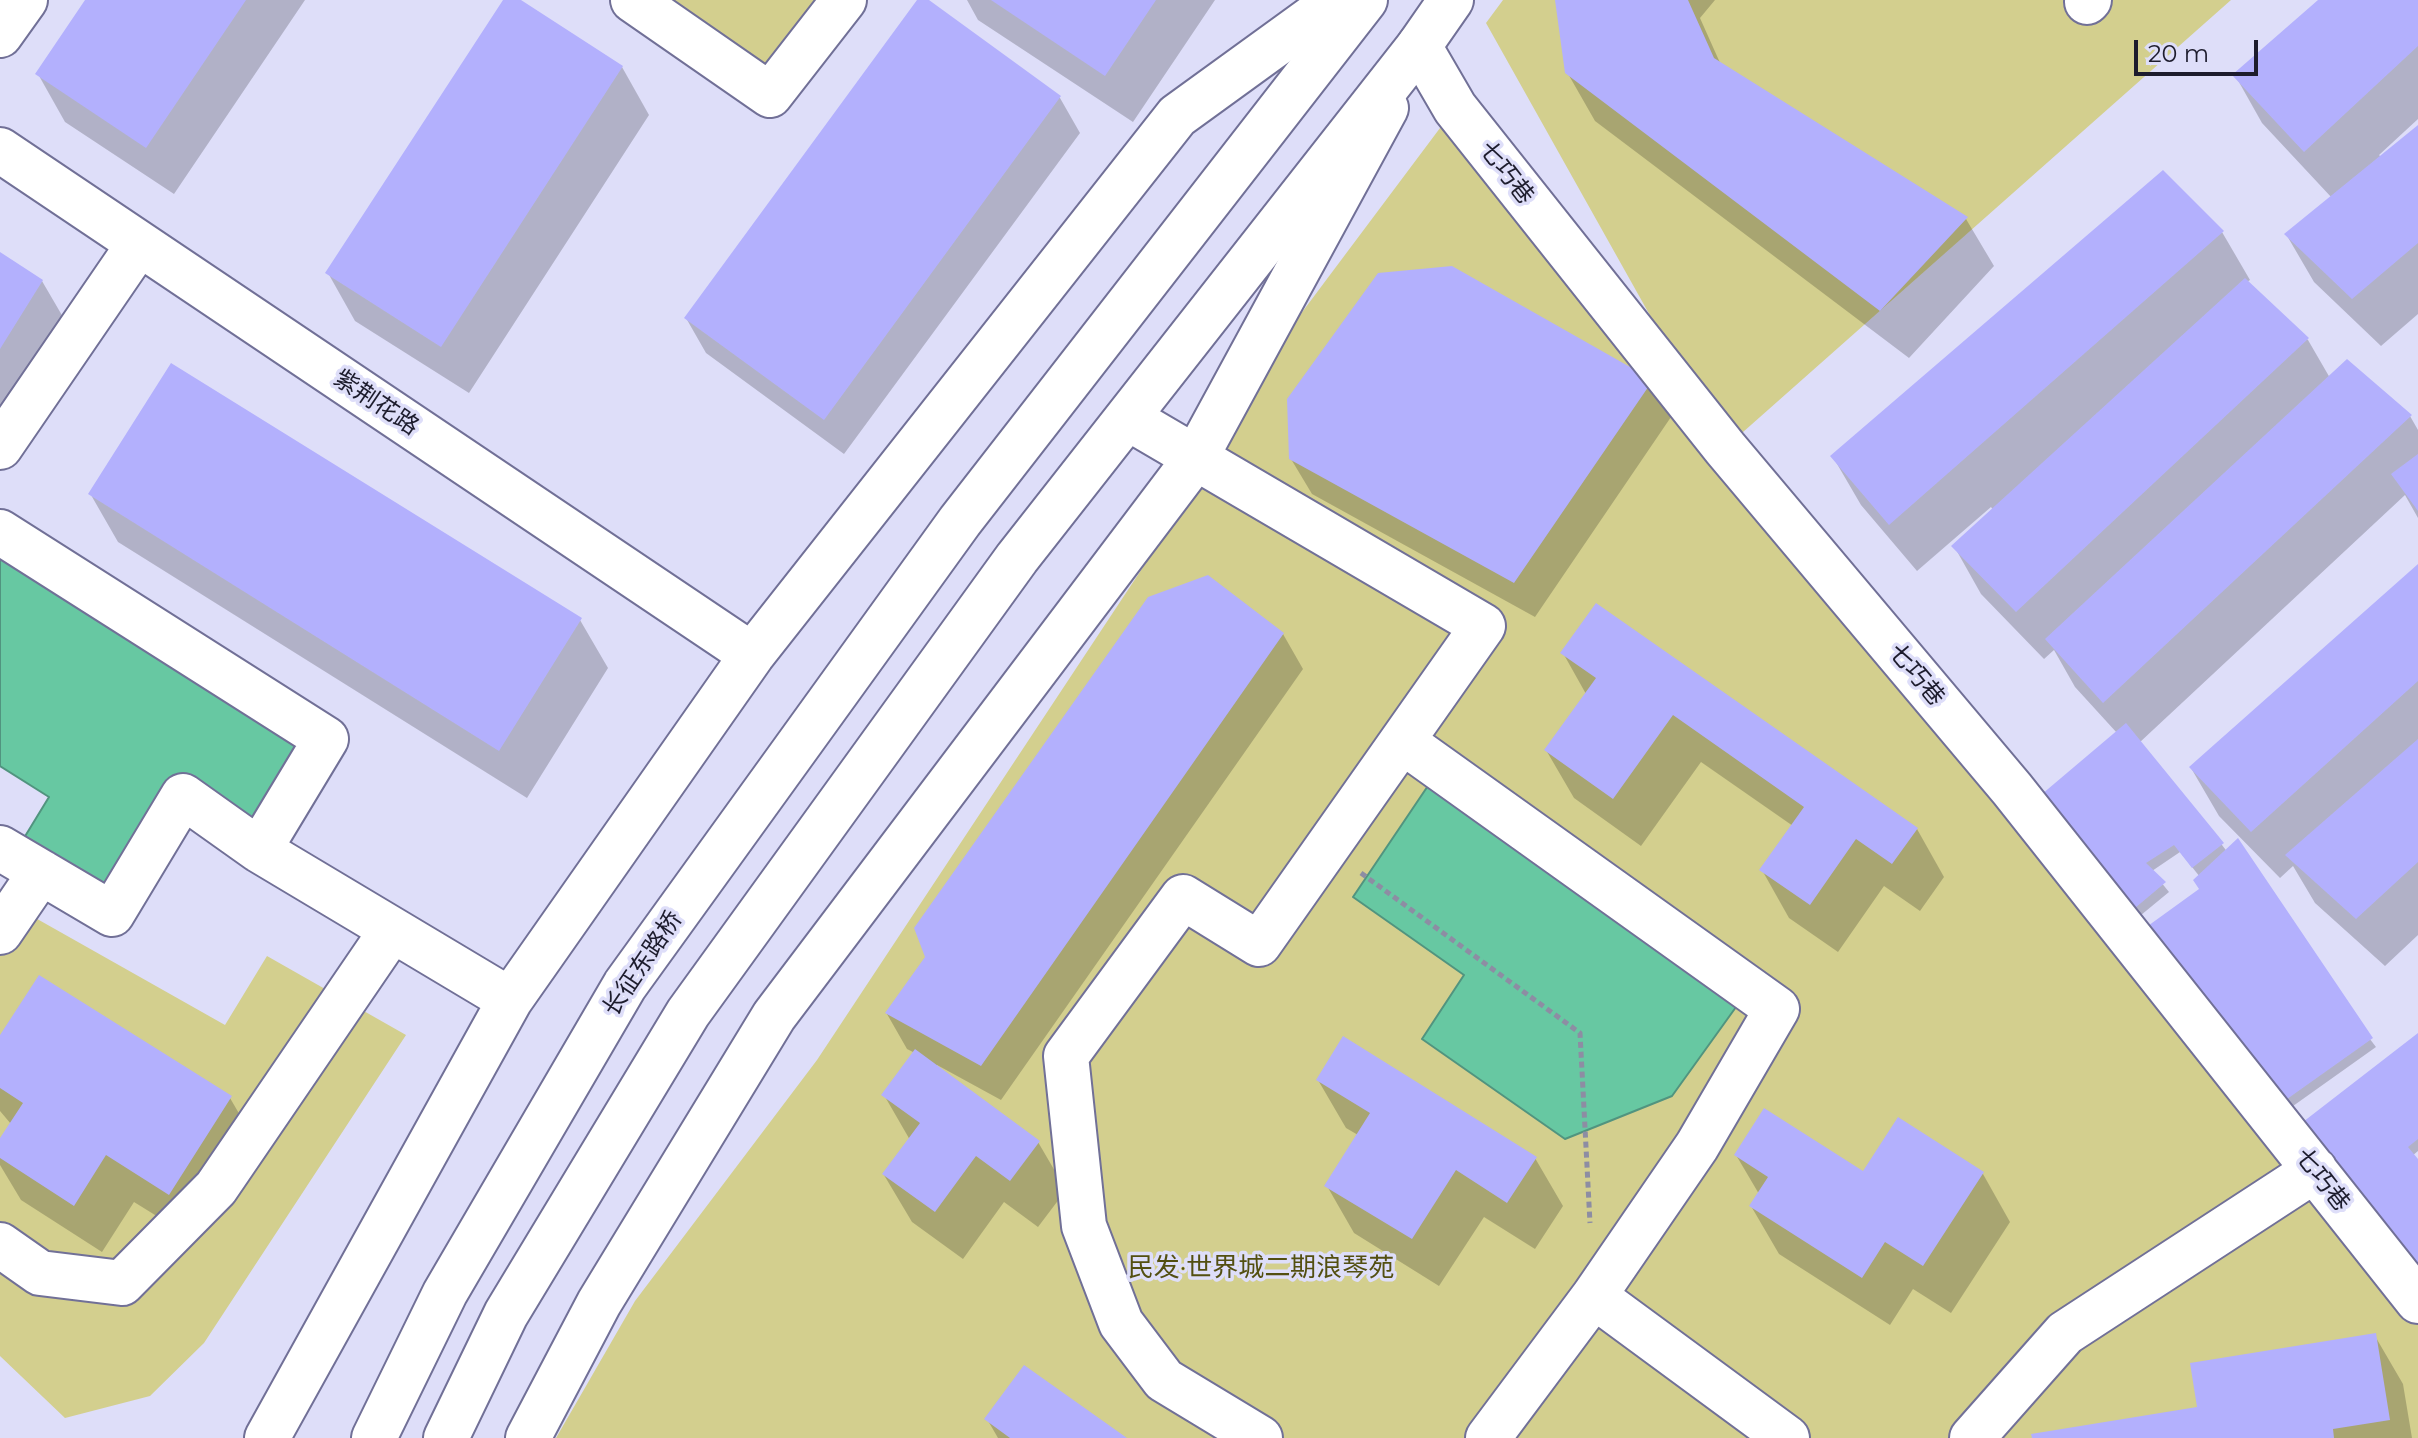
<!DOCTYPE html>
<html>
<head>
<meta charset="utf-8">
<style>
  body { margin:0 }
  #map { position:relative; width:2418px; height:1438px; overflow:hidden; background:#dedef9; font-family:Montserrat,sans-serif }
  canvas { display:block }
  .scale { position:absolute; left:2134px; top:40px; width:124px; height:36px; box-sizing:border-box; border:4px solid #1d1c2d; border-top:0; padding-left:10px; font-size:24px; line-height:28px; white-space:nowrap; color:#1d1c2d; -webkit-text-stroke:6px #dedef9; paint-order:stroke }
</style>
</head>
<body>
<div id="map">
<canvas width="2418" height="1438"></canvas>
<div class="scale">20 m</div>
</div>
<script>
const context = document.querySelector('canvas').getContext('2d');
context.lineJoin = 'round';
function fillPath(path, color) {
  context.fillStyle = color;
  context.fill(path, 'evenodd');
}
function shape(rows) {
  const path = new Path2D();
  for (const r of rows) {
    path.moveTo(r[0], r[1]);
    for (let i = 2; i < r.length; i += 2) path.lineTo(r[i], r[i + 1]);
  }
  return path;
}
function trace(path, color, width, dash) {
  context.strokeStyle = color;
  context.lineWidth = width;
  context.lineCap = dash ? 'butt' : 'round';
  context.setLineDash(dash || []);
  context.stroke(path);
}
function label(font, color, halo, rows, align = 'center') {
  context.font = font + ' Montserrat,"Noto Sans SC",sans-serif';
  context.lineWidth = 7;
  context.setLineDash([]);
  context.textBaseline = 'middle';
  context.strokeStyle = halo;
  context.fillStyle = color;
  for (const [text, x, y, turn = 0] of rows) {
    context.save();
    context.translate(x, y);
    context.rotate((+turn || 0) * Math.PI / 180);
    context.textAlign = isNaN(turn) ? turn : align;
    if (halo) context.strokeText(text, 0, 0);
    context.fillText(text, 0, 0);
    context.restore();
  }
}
fillPath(shape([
  [644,0,844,0,770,95],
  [1503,0,2231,0,1725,448,2418,1301,2418,1438,556,1438,635,1301,817,1060,1161,540,1279,343,1455,108,1721,442,1486,23],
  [0,898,225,1025,267,956,406,1035,204,1343,150,1396,65,1418,0,1356]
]), '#d3cf8e');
const water = shape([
  [0,532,326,739,259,850,183,797,112,914,13,856,49,797,0,766,0,532],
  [1440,768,1749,989,1672,1096,1565,1139,1422,1039,1464,975,1353,897,1440,768]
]);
fillPath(water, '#67c8a2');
trace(water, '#51947f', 2);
fillPath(shape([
  [87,0,305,0,174,194,65,122,38,74],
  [506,0,517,0,622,67,649,115,469,393,355,321,328,273],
  [920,0,926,0,1060,98,1080,133,844,454,706,353,686,318],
  [967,0,1215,0,1133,122,978,20],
  [1557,0,1715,0,1700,18,1721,65,1966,219,1994,266,1909,358,1595,121,1567,72],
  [2321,0,2418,0,2418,119,2379,155,2381,157,2418,128,2418,314,2381,346,2314,282,2286,234,2332,198,2262,123,2235,75],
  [2222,232,2250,280,2247,282,2308,340,2330,378,2410,416,2418,430,2418,518,2405,495,2139,743,2222,845,2376,1047,2279,1116,2202,890,2200,877,2180,852,2152,871,2169,892,2135,920,2117,733,2075,687,2054,650,2044,659,1981,594,1954,546,1993,510,1991,507,1917,571,1861,505,1833,457],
  [0,255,42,281,70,329,0,440],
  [1651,382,1671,417,1535,617,1312,494,1291,459],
  [91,495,580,620,608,668,527,798,118,542],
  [2418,567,2418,935,2385,966,2315,903,2293,866,2280,878,2219,816,2191,768],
  [1283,634,1303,669,1001,1100,937,1065,936,1067,1038,1142,1066,1190,1038,1227,1004,1202,963,1259,912,1222,884,1175,910,1140,884,1095,915,1053,907,1049,887,1014],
  [1563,653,1917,829,1944,877,1920,911,1884,886,1838,952,1789,918,1762,870,1793,826,1701,762,1641,846,1574,798,1546,750,1586,694],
  [2418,1035,2418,1151,2412,1156,2418,1163,2297,1141],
  [0,1039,230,1098,258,1146,197,1241,134,1202,102,1252,21,1200,0,1165,0,1141,11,1124,0,1111],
  [1318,1080,1535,1158,1563,1206,1535,1249,1484,1217,1439,1286,1354,1233,1327,1186,1358,1135,1346,1128],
  [1736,1155,1863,1174,1983,1174,2010,1222,1951,1313,1913,1289,1890,1325,1779,1254,1751,1206,1759,1194],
  [2375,1336,2403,1384,2412,1438,2034,1438,2199,1408],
  [987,1419,1123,1438,998,1438]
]), '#0003');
fillPath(shape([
  [85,0,246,0,146,148,35,74],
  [503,0,521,0,623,66,441,347,325,273],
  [917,0,929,0,1061,96,824,420,684,318],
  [991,0,1156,0,1105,76],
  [1555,0,1688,0,1714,58,1968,217,1880,311,1565,73],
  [2318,0,2418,0,2418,46,2304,152,2232,75],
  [2418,125,2418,243,2352,299,2284,234],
  [2163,170,2224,231,1889,525,1830,456],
  [0,252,43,280,0,349],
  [1452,266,1653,380,1514,583,1289,459,1287,399,1378,273],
  [2245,278,2309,338,2016,612,1951,546],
  [2347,359,2412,415,2103,703,2045,639],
  [171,363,582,618,499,751,88,494],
  [2418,454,2418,511,2391,474],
  [2418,564,2418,681,2251,832,2189,767],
  [1208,575,1284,633,981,1066,885,1013,925,957,914,928,1148,597],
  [1596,603,1918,828,1892,864,1856,839,1810,905,1759,870,1804,807,1673,715,1613,799,1544,750,1596,678,1560,653],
  [2126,723,2224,843,2192,868,2174,845,2146,863,2166,882,2129,913,2035,800],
  [2418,739,2418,862,2356,919,2285,855],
  [2238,838,2373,1038,2273,1109,2134,936,2199,889,2193,880],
  [39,975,232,1096,169,1195,106,1155,74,1206,0,1158,0,1138,23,1103,0,1088,0,1035],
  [2418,1033,2418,1139,2408,1147,2418,1159,2418,1292,2290,1132],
  [1343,1036,1537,1157,1507,1203,1456,1170,1412,1239,1324,1186,1370,1113,1316,1080],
  [915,1049,1040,1141,1010,1181,976,1156,935,1212,882,1174,920,1123,881,1095],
  [1764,1108,1863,1171,1898,1117,1984,1172,1923,1266,1885,1242,1862,1278,1749,1206,1768,1177,1734,1155],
  [2376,1333,2390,1420,2333,1429,2334,1438,2032,1438,2031,1434,2197,1407,2190,1363],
  [1024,1365,1127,1438,1010,1438,984,1419]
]), '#b3b0fd');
const minor = shape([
  [633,0,770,95,844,0],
  [2087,2,2089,0],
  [0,35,25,0],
  [1419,46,1455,108,1725,448,2012,789,2418,1301],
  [0,150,752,655],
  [1128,418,1483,626,1259,944,1183,897,1066,1056,1084,1226,1121,1323,1164,1380,1260,1438],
  [0,447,139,244],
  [0,532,326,739,259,850,510,1000],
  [1402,741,1777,1009,1697,1146,1594,1296,1488,1438],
  [0,848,112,914,183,796,259,850],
  [0,932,41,872],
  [0,1245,40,1273,122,1283,216,1188,392,930],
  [1594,1296,1787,1438],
  [267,1438,510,1000,752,655,1177,116,1337,0],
  [528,1438,599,1303,774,1016,1195,459,1386,108],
  [1972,1438,2065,1333,2315,1170]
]);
const major = shape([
  [374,1438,445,1293,625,985,960,521,1365,0],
  [446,1438,506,1314,688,1013,1017,558,1419,46,1451,0]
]);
trace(minor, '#717097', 48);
trace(major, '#717097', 48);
trace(shape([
  [1361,873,1580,1033,1590,1223]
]), '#8d8da3', 5, [6, 4]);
trace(minor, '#fff', 44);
trace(major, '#fff', 44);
label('24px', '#1d1c2d', '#dedef9', [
  ["七巧巷",1506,173,52],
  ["紫荆花路",376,403,34],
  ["七巧巷",1916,675,50],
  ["长征东路桥",643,964,-56],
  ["七巧巷",2322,1180,52]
]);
label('26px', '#534f11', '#dedef9', [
  ["民发·世界城二期浪琴苑",1261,1268]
]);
</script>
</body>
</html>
